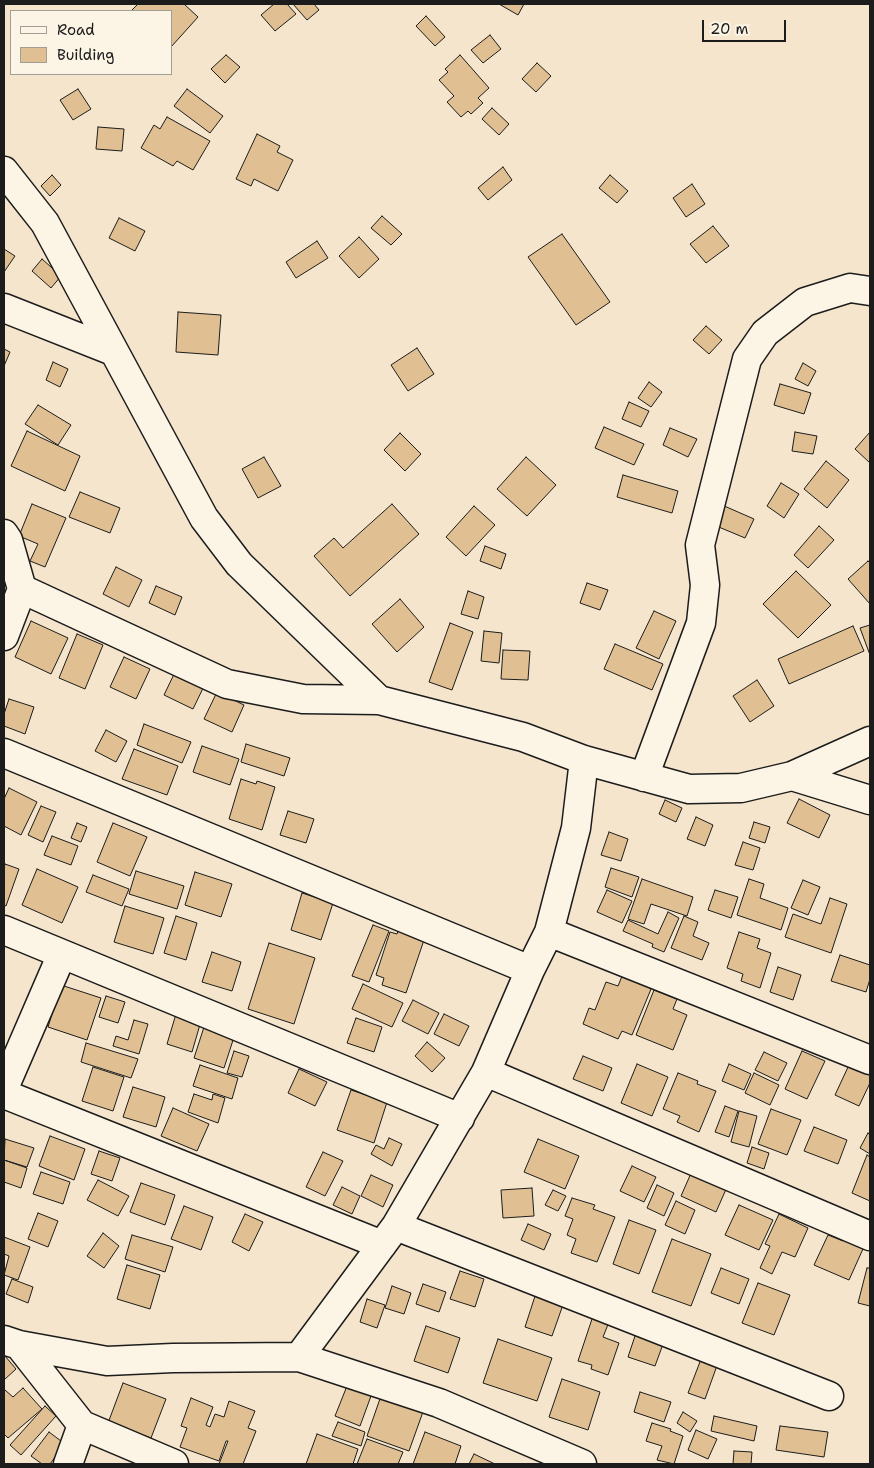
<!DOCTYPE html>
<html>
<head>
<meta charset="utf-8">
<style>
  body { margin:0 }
  #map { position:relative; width:874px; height:1468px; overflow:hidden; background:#f4e5cc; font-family:"Shantell Sans",sans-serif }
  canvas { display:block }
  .frame { position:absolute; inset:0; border:5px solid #1c1c1c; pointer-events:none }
  .legend { position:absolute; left:10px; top:10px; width:162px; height:65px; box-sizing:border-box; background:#fcf5e5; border:1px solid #a29e95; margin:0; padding:6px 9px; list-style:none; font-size:15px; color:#1c1c1c }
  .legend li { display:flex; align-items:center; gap:10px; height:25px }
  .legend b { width:25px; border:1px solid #a29e95 }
  .scale { position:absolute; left:702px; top:20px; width:84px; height:22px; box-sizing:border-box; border:2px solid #1c1c1c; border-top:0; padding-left:6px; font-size:15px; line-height:18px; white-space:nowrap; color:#1c1c1c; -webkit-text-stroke:4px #fcf5e5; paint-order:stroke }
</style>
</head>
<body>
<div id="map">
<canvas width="874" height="1468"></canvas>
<div class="frame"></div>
<ul class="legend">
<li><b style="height:6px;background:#fcf5e5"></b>Road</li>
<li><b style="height:14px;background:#e0c093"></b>Building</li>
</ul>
<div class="scale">20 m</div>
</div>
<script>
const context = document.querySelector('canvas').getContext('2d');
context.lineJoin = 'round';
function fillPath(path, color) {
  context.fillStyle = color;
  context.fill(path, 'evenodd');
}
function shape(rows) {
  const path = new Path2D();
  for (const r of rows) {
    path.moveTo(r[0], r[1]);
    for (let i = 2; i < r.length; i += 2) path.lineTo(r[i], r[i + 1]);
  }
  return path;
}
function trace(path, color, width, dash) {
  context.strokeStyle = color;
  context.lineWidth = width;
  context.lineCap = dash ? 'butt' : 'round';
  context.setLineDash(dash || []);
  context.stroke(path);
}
const building = shape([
  [138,4,184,4,198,17,171,47,171,11,131,11,138,4],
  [274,4,287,4,296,14,275,31,261,15,274,4],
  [293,4,314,4,319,10,307,20,293,4],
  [499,4,524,4,518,15,499,4],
  [426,16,445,37,435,46,416,26,426,16],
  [490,35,501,49,483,63,471,50,490,35],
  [226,55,240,67,225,83,211,69,226,55],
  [460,55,489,88,478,98,483,103,471,114,468,111,461,117,447,102,454,96,439,80,448,72,445,69,460,55],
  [537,63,551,76,536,92,522,79,537,63],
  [78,89,91,109,73,120,60,100,78,89],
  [187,89,223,116,210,133,174,106,187,89],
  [492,108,509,124,499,135,482,119,492,108],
  [167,117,210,141,193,170,177,161,173,166,141,148,154,125,160,129,167,117],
  [98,127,124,129,122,151,96,149,98,127],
  [257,134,280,146,277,152,293,160,278,191,254,179,251,186,236,179,257,134],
  [503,167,512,180,488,200,478,188,503,167],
  [52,175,61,185,50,196,41,186,52,175],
  [610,175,628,191,617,203,599,188,610,175],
  [692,184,705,204,686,217,673,198,692,184],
  [382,216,402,234,391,245,371,228,382,216],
  [119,218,145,231,135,251,109,238,119,218],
  [713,226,729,246,706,263,690,244,713,226],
  [562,234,610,302,576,325,528,257,562,234],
  [359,237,379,259,359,278,339,256,359,237],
  [317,241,328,258,296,278,286,262,317,241],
  [4,249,15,256,4,272,4,249],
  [42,259,61,276,51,288,32,271,42,259],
  [178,312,221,315,218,355,176,352,178,312],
  [706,326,722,340,709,354,693,340,706,326],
  [417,348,434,374,408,391,391,365,417,348],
  [4,349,10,352,4,366,4,349],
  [53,362,68,369,60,387,46,380,53,362],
  [803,363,816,371,808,386,795,379,803,363],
  [649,382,662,392,651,407,638,398,649,382],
  [780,384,811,393,804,414,774,405,780,384],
  [629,402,649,411,641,427,622,419,629,402],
  [38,405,71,425,58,445,25,424,38,405],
  [604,427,644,444,634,465,595,448,604,427],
  [670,428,697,439,688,457,663,445,670,428],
  [27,431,80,456,65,491,11,466,27,431],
  [795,432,817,436,813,454,792,451,795,432],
  [870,432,870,463,855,449,870,432],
  [400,433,421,454,405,471,384,450,400,433],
  [264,457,281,486,258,498,242,469,264,457],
  [526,457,556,485,527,516,497,489,526,457],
  [826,461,849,480,827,508,804,489,826,461],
  [623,475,678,491,672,513,617,497,623,475],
  [781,483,799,494,784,518,767,506,781,483],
  [80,492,120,508,110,533,69,517,80,492],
  [32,504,66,518,45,567,30,561,38,544,19,536,32,504],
  [392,504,419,534,350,596,314,556,334,538,343,548,392,504],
  [722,505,754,519,745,538,714,525,722,505],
  [474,506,495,525,466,556,446,537,474,506],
  [819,526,834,540,808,568,794,555,819,526],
  [485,546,506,554,501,569,480,561,485,546],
  [868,561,870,563,870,604,848,579,868,561],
  [116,567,142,580,129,607,103,594,116,567],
  [796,571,831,605,798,638,763,604,796,571],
  [587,583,608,590,600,610,580,603,587,583],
  [156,586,182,597,175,615,149,603,156,586],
  [468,591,484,597,478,619,461,614,468,591],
  [400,599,424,627,397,652,372,624,400,599],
  [654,611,676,621,659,659,636,648,654,611],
  [31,621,68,638,51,674,15,657,31,621],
  [450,623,473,632,452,690,429,682,450,623],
  [870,625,870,655,860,628,870,625],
  [853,626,864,651,789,684,778,659,853,626],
  [484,631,502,633,499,663,481,661,484,631],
  [77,634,103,645,85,689,59,678,77,634],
  [615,644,663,664,652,690,604,669,615,644],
  [503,650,530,651,528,680,501,679,503,650],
  [124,657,150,669,136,699,110,687,124,657],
  [177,668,206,682,193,709,164,695,177,668],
  [757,680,774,706,750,722,733,696,757,680],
  [217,692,244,705,232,732,204,719,217,692],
  [9,699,34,707,25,734,4,726,4,714,9,699],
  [144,724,191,742,182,763,137,745,144,724],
  [106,730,127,741,116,762,95,751,106,730],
  [246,744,290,758,284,776,241,762,246,744],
  [202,746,239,759,230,785,193,772,202,746],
  [134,749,178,766,167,795,122,779,134,749],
  [241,779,256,784,257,781,275,787,262,830,229,819,241,779],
  [9,788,37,802,21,835,4,826,4,799,9,788],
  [799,799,830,815,819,838,787,823,799,799],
  [665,800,682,808,676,822,659,814,665,800],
  [41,806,56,812,43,842,28,835,41,806],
  [288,811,314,819,306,843,280,835,288,811],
  [696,817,713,825,705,846,687,839,696,817],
  [754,822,770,827,765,843,749,838,754,822],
  [77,823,87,827,81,842,71,838,77,823],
  [113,823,147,837,130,876,97,862,113,823],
  [609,832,628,839,621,861,601,855,609,832],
  [52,836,78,846,71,865,44,855,52,836],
  [743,842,760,848,753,870,735,865,743,842],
  [5,864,19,869,6,906,4,905,4,869,5,864],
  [611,868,639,877,632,897,605,887,611,868],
  [37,869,78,887,62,923,22,905,37,869],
  [136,871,184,886,177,909,129,894,136,871],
  [195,872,232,884,221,917,185,905,195,872],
  [93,875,129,889,122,906,86,892,93,875],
  [642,879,693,897,687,916,651,904,644,924,628,919,642,879],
  [749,879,764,884,760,898,788,908,781,930,737,915,749,879],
  [803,880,820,887,808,915,791,908,803,880],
  [607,890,632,901,622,923,597,912,607,890],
  [715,890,738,897,731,918,708,910,715,890],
  [302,893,333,903,321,940,291,930,302,893],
  [830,898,847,904,831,953,785,937,793,914,821,924,830,898],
  [125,906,164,918,153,954,114,942,125,906],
  [668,912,679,918,664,952,652,947,653,944,623,931,628,920,658,934,668,912],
  [176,916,197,923,186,960,164,953,176,916],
  [684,916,698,922,693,936,709,943,702,960,671,948,684,916],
  [373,925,389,931,369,982,352,976,373,925],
  [399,928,425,937,406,993,382,985,384,978,376,975,390,932,397,934,399,928],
  [739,932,760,939,757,948,771,953,760,988,741,981,743,974,727,968,739,932],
  [269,943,315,958,294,1024,248,1009,269,943],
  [212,952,241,962,232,991,202,982,212,952],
  [840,955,870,965,870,979,866,992,831,981,840,955],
  [627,964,656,977,632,1035,622,1031,618,1039,583,1024,589,1008,595,1010,606,982,618,986,627,964],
  [778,967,801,975,793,1000,770,992,778,967],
  [363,984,403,1003,392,1027,352,1009,363,984],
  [61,985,101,998,87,1040,48,1027,61,985],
  [654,990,677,999,673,1009,687,1015,673,1050,636,1035,654,990],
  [106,996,125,1002,118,1023,99,1017,106,996],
  [413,1000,439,1013,428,1034,402,1021,413,1000],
  [176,1014,201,1021,192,1052,167,1044,176,1014],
  [444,1014,469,1026,459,1046,434,1034,444,1014],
  [356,1018,382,1027,374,1052,347,1043,356,1018],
  [134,1020,148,1024,139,1054,113,1046,116,1036,128,1040,134,1020],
  [205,1024,235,1034,224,1068,194,1058,205,1024],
  [427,1042,445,1058,432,1072,415,1056,427,1042],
  [86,1043,138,1059,131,1078,81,1062,86,1043],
  [234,1051,249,1056,242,1077,227,1073,234,1051],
  [802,1051,825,1061,807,1099,785,1089,802,1051],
  [764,1052,787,1063,778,1081,755,1070,764,1052],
  [583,1056,612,1068,603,1091,573,1079,583,1056],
  [637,1064,668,1077,652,1116,621,1103,637,1064],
  [729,1064,751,1074,744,1090,722,1081,729,1064],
  [200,1065,238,1078,232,1099,193,1086,200,1065],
  [849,1065,870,1075,870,1083,859,1106,835,1095,849,1065],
  [93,1067,124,1077,113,1111,82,1101,93,1067],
  [299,1069,327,1082,315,1106,288,1093,299,1069],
  [678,1073,698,1081,697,1084,716,1091,699,1132,677,1122,680,1116,663,1109,678,1073],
  [754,1073,779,1085,770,1105,745,1093,754,1073],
  [133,1087,165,1097,156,1127,123,1117,133,1087],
  [351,1090,387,1102,374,1143,337,1130,351,1090],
  [194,1094,212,1100,213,1094,225,1098,218,1123,188,1112,194,1094],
  [725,1106,738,1111,729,1137,715,1132,725,1106],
  [173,1108,209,1124,197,1151,161,1136,173,1108],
  [771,1109,801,1120,787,1155,758,1144,771,1109],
  [739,1111,757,1116,749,1147,731,1142,739,1111],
  [814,1127,847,1140,838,1164,804,1151,814,1127],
  [868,1133,870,1135,870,1154,860,1148,868,1133],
  [50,1136,85,1149,74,1180,39,1166,50,1136],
  [389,1138,402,1144,392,1166,371,1154,376,1145,384,1149,389,1138],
  [5,1139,34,1148,27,1167,4,1160,5,1139],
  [538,1139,579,1156,565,1189,524,1172,538,1139],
  [752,1147,769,1153,764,1169,747,1163,752,1147],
  [99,1151,120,1158,112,1181,91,1174,99,1151],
  [323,1152,343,1161,325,1196,306,1187,323,1152],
  [867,1155,870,1157,870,1201,852,1193,867,1155],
  [4,1160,27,1168,21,1188,4,1182,4,1160],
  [632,1166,656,1177,644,1202,620,1191,632,1166],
  [692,1171,727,1187,716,1212,681,1196,692,1171],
  [41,1172,70,1182,63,1204,33,1194,41,1172],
  [371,1175,393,1185,383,1207,361,1196,371,1175],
  [98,1180,129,1196,118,1216,87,1200,98,1180],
  [141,1183,175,1195,165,1225,130,1212,141,1183],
  [657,1185,674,1193,664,1216,647,1208,657,1185],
  [342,1187,360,1196,352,1214,333,1205,342,1187],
  [532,1188,534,1216,503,1218,501,1190,532,1188],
  [553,1190,566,1196,558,1211,545,1205,553,1190],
  [572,1198,595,1205,593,1209,615,1217,597,1262,571,1253,576,1239,567,1235,573,1219,565,1216,572,1198],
  [676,1201,695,1210,685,1234,665,1225,676,1201],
  [739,1205,773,1220,759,1250,725,1235,739,1205],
  [184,1206,213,1217,201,1250,171,1239,184,1206],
  [38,1213,58,1221,48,1247,28,1239,38,1213],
  [245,1214,263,1222,249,1251,232,1242,245,1214],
  [779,1214,808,1228,795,1257,782,1252,772,1274,760,1268,770,1246,765,1244,779,1214],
  [629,1220,656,1230,639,1274,613,1264,629,1220],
  [528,1224,551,1234,544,1250,521,1240,528,1224],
  [847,1231,867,1240,849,1280,814,1265,828,1235,843,1241,847,1231],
  [103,1233,119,1246,104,1268,87,1256,103,1233],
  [132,1235,173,1247,165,1272,125,1259,132,1235],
  [4,1237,30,1247,18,1280,4,1275,9,1256,4,1254,4,1237],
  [672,1239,711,1254,691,1306,652,1292,672,1239],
  [127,1265,160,1275,150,1309,117,1299,127,1265],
  [721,1268,749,1279,739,1304,711,1293,721,1268],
  [867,1268,870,1268,870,1306,858,1303,867,1268],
  [460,1271,484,1279,475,1307,450,1299,460,1271],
  [12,1279,33,1287,28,1303,6,1294,12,1279],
  [758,1283,790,1295,774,1335,742,1323,758,1283],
  [423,1284,446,1292,439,1312,416,1304,423,1284],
  [392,1286,411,1293,404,1314,385,1308,392,1286],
  [537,1290,565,1299,552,1336,525,1327,537,1290],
  [367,1299,385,1305,377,1328,360,1322,367,1299],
  [593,1316,609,1322,603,1337,619,1343,608,1375,591,1369,592,1365,578,1361,593,1316],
  [426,1326,460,1338,448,1373,414,1361,426,1326],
  [638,1327,666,1336,655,1366,628,1357,638,1327],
  [498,1339,552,1358,537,1401,483,1383,498,1339],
  [703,1354,719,1360,705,1399,688,1393,703,1354],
  [5,1356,16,1369,4,1380,4,1357,5,1356],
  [562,1379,600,1392,588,1430,549,1417,562,1379],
  [123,1383,166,1399,151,1438,108,1423,123,1383],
  [347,1386,371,1396,360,1426,335,1416,347,1386],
  [23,1388,42,1409,8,1438,4,1434,4,1391,5,1390,13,1397,23,1388],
  [640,1392,671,1402,664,1422,634,1412,640,1392],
  [382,1393,424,1409,409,1451,367,1436,382,1393],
  [191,1398,213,1407,206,1425,210,1427,215,1414,224,1417,229,1401,255,1411,248,1428,256,1431,243,1464,219,1464,228,1441,226,1441,219,1461,180,1447,187,1428,181,1426,191,1398],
  [45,1406,56,1416,21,1455,10,1445,45,1406],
  [683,1412,697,1421,690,1432,677,1423,683,1412],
  [714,1416,757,1426,754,1441,711,1431,714,1416],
  [338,1422,365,1432,361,1446,332,1436,338,1422],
  [652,1423,671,1429,670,1431,683,1436,674,1464,657,1460,662,1446,646,1441,652,1423],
  [780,1426,828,1432,824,1457,776,1450,780,1426],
  [696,1430,717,1439,708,1459,688,1450,696,1430],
  [49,1432,65,1444,50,1464,42,1464,31,1456,49,1432],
  [425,1432,461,1446,455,1464,413,1464,425,1432],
  [317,1434,358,1449,353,1464,306,1464,317,1434],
  [367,1439,403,1452,398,1464,357,1464,367,1439],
  [734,1451,752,1452,751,1464,733,1464,734,1451],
  [474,1454,495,1464,469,1464,474,1454]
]);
fillPath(building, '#e0c093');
trace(building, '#1c1c1c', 1);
const minor = shape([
  [4,171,45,223,204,518,239,564,379,700,523,737,584,760,689,789,741,788,792,776,870,741],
  [4,308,113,351],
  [4,534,8,540,22,589,4,636],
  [22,589,227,684,303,699,379,700],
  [4,753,530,970],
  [792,776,870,800],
  [644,777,701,623,705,585,700,545,747,359,765,333,805,302,850,288,870,291],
  [4,930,460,1118],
  [549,932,870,1060],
  [486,1072,870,1236],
  [4,1088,62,954],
  [4,1094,382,1245],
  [396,1226,829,1396],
  [4,1340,19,1345,107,1361,173,1358,299,1357,439,1403,582,1464],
  [19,1345,82,1425,174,1464],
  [299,1357,396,1226,486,1072,530,970,549,932,576,828,584,760],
  [68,1464,82,1425]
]);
trace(minor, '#1c1c1c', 31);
trace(minor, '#fcf5e5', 28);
</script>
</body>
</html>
